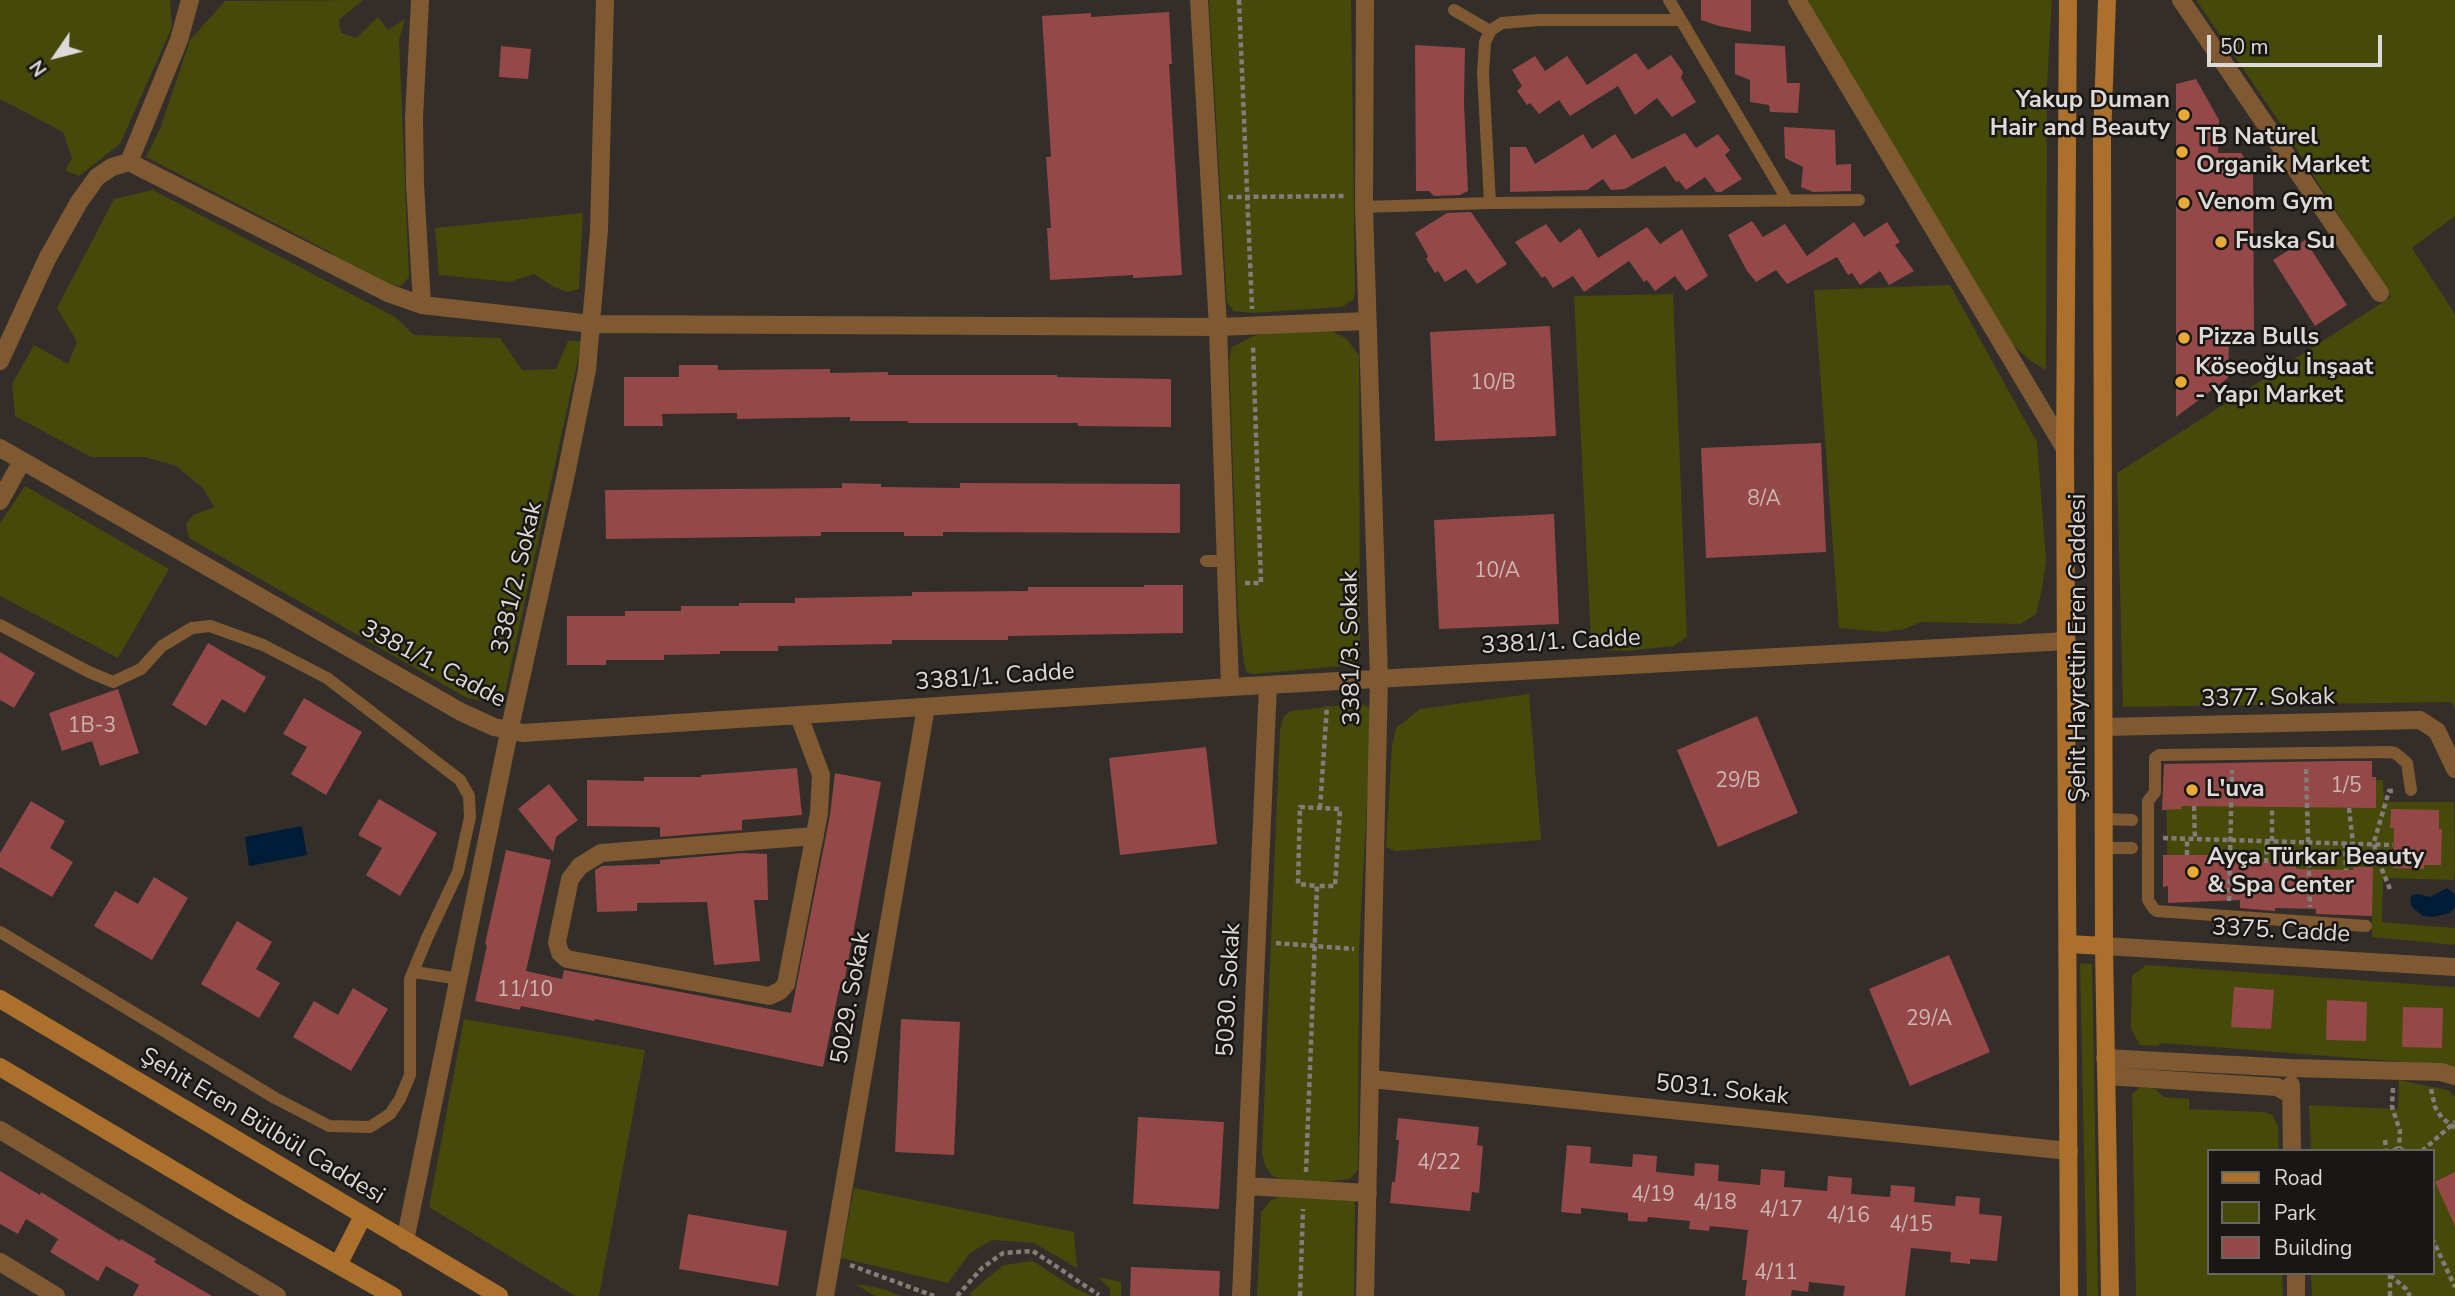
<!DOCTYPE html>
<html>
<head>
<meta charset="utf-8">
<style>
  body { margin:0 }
  #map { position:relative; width:2455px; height:1296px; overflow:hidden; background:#332e29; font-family:"Nunito Sans",sans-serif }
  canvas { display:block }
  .legend { position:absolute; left:2207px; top:1149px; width:228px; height:126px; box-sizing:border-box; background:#191714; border:2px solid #686562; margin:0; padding:9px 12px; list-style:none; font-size:21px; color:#dedad7 }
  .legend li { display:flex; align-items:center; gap:14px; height:35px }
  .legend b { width:35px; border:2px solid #686562 }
  .north { position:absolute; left:21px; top:21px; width:70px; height:70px; -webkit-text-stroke:5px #191714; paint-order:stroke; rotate:235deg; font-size:19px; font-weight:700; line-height:28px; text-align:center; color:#dedad7 }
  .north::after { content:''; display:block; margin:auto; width:24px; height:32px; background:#dedad7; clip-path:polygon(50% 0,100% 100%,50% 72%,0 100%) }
  .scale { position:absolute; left:2207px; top:35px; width:175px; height:32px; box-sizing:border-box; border:4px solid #dedad7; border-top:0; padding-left:9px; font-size:21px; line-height:24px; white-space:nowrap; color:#dedad7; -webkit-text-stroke:5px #191714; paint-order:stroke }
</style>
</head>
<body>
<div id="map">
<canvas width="2455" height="1296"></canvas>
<ul class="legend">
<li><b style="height:9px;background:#aa702c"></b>Road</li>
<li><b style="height:19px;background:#45490a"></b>Park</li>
<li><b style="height:19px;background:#944847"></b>Building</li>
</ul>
<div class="north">N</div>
<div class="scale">50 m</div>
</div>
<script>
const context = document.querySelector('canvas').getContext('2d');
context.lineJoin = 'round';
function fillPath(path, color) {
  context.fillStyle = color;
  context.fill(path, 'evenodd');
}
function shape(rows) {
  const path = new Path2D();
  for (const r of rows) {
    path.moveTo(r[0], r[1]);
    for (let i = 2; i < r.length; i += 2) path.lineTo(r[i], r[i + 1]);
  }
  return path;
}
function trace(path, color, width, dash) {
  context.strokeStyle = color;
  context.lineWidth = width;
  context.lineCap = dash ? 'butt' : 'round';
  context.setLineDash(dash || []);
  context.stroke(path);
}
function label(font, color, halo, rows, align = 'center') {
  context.font = font + ' "Nunito Sans",sans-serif';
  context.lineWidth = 5;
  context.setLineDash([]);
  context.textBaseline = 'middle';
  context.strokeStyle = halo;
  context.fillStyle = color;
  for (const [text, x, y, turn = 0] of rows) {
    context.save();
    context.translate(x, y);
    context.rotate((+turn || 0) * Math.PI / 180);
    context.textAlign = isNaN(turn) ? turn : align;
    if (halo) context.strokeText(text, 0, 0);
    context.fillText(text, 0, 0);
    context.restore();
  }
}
fillPath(shape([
  [0,0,170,0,172,27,120,144,79,176,65,170,72,158,63,132,0,99],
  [363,0,339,20,341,33,356,38,378,17,388,30,405,19,399,40,409,277,401,286,390,285,356,273,330,252,146,157,160,129,190,40,225,1],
  [1209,0,1351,0,1355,288,1354,299,1342,307,1252,313,1234,311,1227,303],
  [1807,0,2052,0,2047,86,2046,370,2029,360,2010,342],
  [2196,0,2455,0,2455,216,2412,248,2455,314,2455,709,2451,702,2123,707,2117,473,2391,297,2280,123],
  [153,190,395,317,414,335,500,338,522,370,556,369,568,341,582,341,505,692,486,701,467,698,189,538,186,524,193,515,214,507,203,488,176,466,145,457,91,457,15,416,12,384,34,345,68,364,77,342,57,308,114,199],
  [583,213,579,289,568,292,554,287,534,274,510,282,439,275,435,228],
  [1950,285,2037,442,2046,560,2042,590,2036,614,2021,624,1921,622,1905,629,1883,632,1839,628,1814,290],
  [1673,294,1687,637,1674,646,1625,651,1597,649,1591,644,1574,296],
  [1331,331,1347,339,1359,356,1360,660,1354,665,1253,674,1247,672,1244,664,1238,612,1229,359,1232,347,1253,336,1262,334],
  [25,486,169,569,118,658,0,596,0,523],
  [1529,694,1541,840,1396,851,1386,847,1392,745,1396,728,1420,709],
  [1362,703,1372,711,1359,949,1358,1170,1350,1179,1318,1183,1281,1179,1272,1176,1265,1165,1262,1153,1280,729,1284,716,1291,711],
  [2383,780,2384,802,2454,802,2455,870,2454,880,2383,878,2382,922,2455,928,2455,945,2372,937,2372,897,2168,893,2166,783],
  [2080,963,2092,964,2098,1296,2087,1296],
  [2146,965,2455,987,2455,1066,2162,1043,2157,1046,2140,1045,2131,1029,2132,976],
  [464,1019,645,1050,599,1296,575,1296,429,1207],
  [2399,1080,2448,1090,2455,1097,2455,1296,2312,1296,2311,1273,2432,1273,2432,1151,2311,1151,2309,1105,2398,1109],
  [2140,1087,2155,1089,2164,1097,2189,1099,2189,1109,2264,1112,2272,1115,2278,1126,2279,1151,2208,1151,2208,1273,2282,1273,2283,1296,2136,1296,2132,1094],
  [854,1188,1074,1232,1077,1268,1034,1243,992,1240,970,1253,948,1283,841,1258],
  [1279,1197,1355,1201,1354,1296,1257,1296,1261,1212,1270,1201],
  [1033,1261,1071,1286,1092,1296,972,1296,969,1294,1003,1265],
  [1098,1277,1121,1282,1121,1296,1110,1296,1110,1289],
  [855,1284,884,1289,900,1296,875,1296]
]), '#45490a');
fillPath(shape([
  [302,826,307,855,249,866,245,837],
  [2447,888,2455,895,2455,907,2450,913,2433,917,2423,916,2412,907,2410,898,2413,895,2418,894,2430,897]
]), '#001c36');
fillPath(shape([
  [1701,0,1751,0,1751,32,1719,26,1701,20],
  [1169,12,1172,64,1169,64,1182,275,1133,278,1133,275,1050,280,1047,228,1051,228,1046,157,1051,157,1042,16,1091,13,1091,17],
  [1735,43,1785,46,1787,83,1800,83,1798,113,1770,112,1769,105,1750,102,1750,80,1735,74],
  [1415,45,1465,48,1464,103,1468,191,1460,195,1434,196,1429,191,1416,191],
  [501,46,531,49,528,79,499,77],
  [1636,53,1648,70,1671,55,1683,72,1681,78,1696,102,1672,117,1657,98,1635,115,1618,86,1570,116,1559,100,1539,114,1530,103,1527,105,1517,91,1522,86,1512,70,1535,56,1545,71,1567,56,1587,85],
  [2196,79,2219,120,2218,153,2241,153,2253,170,2254,341,2229,342,2228,378,2176,417,2176,84],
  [1784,127,1835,130,1836,165,1851,164,1851,191,1813,192,1801,187,1803,167,1785,158],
  [1685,133,1696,148,1718,134,1730,150,1725,155,1742,179,1721,192,1716,192,1705,177,1686,190,1679,181,1676,182,1665,166,1625,189,1611,190,1603,179,1587,190,1510,192,1510,147,1526,147,1535,164,1583,134,1592,149,1615,134,1632,159],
  [1471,212,1507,264,1477,284,1466,269,1445,282,1438,271,1435,273,1426,259,1428,256,1415,233,1447,213],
  [1752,221,1763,237,1785,224,1807,256,1854,222,1864,237,1887,222,1900,242,1895,245,1914,271,1889,285,1880,271,1860,285,1852,273,1848,275,1837,257,1787,284,1776,270,1756,282,1747,271,1728,235],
  [1546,224,1560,243,1580,228,1598,258,1647,227,1660,244,1682,229,1708,276,1686,291,1675,276,1655,291,1647,280,1644,282,1629,261,1584,292,1573,276,1553,288,1545,276,1542,278,1515,242],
  [2305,240,2347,305,2315,326,2273,260],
  [1550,326,1556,436,1435,441,1430,332],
  [679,365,718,365,718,370,830,369,830,373,888,372,888,375,1057,375,1057,377,1171,379,1171,427,1078,426,1078,423,908,423,908,421,850,421,850,417,737,419,737,413,662,414,663,426,624,426,624,377,679,377],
  [1821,443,1826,552,1706,558,1701,448],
  [842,483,881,484,881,487,960,488,960,483,1180,484,1180,533,943,532,943,536,904,536,904,532,821,532,821,536,606,539,605,490,842,488],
  [1554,514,1559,624,1439,629,1434,520],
  [1144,585,1183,585,1183,633,1008,636,1008,640,892,640,892,644,778,646,778,651,720,651,720,654,664,655,664,660,606,660,606,665,567,665,567,616,625,616,625,611,681,611,681,606,739,606,739,603,795,603,795,598,912,596,912,592,1028,591,1028,587,1144,587],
  [208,643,266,677,245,713,222,699,206,726,172,705],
  [0,652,35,673,14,708,0,700],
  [118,689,139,753,100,766,92,741,62,751,49,713],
  [304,698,362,732,326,795,291,774,307,747,283,734],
  [1757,716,1798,813,1718,847,1677,750],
  [1206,747,1217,844,1120,855,1109,758],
  [2336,761,2372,761,2372,777,2376,777,2376,808,2181,806,2182,809,2162,810,2164,764],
  [797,768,802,815,742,820,742,830,660,837,660,827,587,826,587,780,644,781,644,777,701,777,701,775],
  [835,773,881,782,843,989,839,989,823,1067,595,1019,594,1021,521,1006,520,1010,475,1001,487,945,485,944,506,850,551,860,526,971,562,979,564,970,791,1013,830,815],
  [549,784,578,820,556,837,553,852,518,809],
  [379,799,437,833,400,896,366,875,382,848,358,835],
  [31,801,65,821,50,848,73,862,52,897,0,867,0,853],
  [2391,809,2439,810,2439,829,2442,829,2441,865,2424,865,2424,869,2393,868,2394,828,2390,828],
  [743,853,767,854,768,900,754,900,760,961,714,965,707,902,637,903,637,911,597,912,595,870,602,866,660,864,660,860],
  [2163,855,2223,855,2223,862,2296,863,2296,869,2353,870,2353,867,2373,867,2372,916,2316,914,2316,909,2275,908,2275,911,2240,908,2240,900,2168,903,2168,886,2163,887],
  [154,877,188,898,152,960,94,926,115,891,138,904],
  [237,921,272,942,256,969,280,983,259,1018,201,984],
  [1949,955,1990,1052,1910,1086,1869,989],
  [2234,987,2274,990,2271,1029,2231,1027],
  [353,988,388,1009,351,1071,293,1037,314,1001,338,1015],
  [2327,1000,2367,1002,2366,1041,2326,1040],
  [2403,1007,2443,1008,2442,1048,2402,1047],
  [901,1019,960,1022,954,1155,895,1152],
  [1138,1117,1224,1122,1219,1209,1133,1204],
  [1398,1118,1479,1127,1477,1145,1483,1146,1479,1193,1472,1192,1470,1211,1390,1203,1392,1182,1395,1182,1399,1140,1396,1140],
  [1567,1145,1591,1147,1590,1163,1632,1167,1633,1154,1657,1156,1656,1172,1694,1176,1695,1163,1719,1165,1718,1181,1760,1185,1761,1169,1785,1171,1784,1187,1827,1191,1828,1176,1852,1178,1851,1194,1890,1197,1891,1185,1915,1187,1914,1202,1955,1206,1956,1196,1980,1198,1979,1214,2002,1216,1997,1261,1970,1259,1970,1264,1950,1262,1951,1252,1911,1248,1905,1296,1843,1296,1845,1286,1809,1282,1808,1292,1792,1290,1791,1296,1745,1296,1747,1280,1742,1280,1748,1230,1710,1226,1709,1231,1689,1229,1690,1221,1648,1217,1647,1222,1628,1221,1628,1213,1581,1208,1581,1214,1561,1212],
  [0,1171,40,1195,41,1192,120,1241,121,1239,156,1259,154,1262,212,1296,133,1296,139,1285,106,1266,98,1281,50,1252,58,1239,26,1219,18,1234,0,1224],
  [2455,1172,2455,1226,2435,1182],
  [688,1214,787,1231,778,1286,679,1269],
  [1131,1267,1220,1271,1219,1296,1130,1296]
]), '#944847');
trace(shape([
  [1239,0,1252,309],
  [1228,197,1345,196],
  [1245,583,1261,583,1253,346],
  [2306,769,2310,907],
  [2194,806,2195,839],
  [1320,808,1327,706],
  [2349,808,2353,844],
  [2163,838,2393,845],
  [2272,841,2272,808],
  [2345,843,2346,870],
  [2187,855,2187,839],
  [2266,863,2267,841],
  [2390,889,2376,855,2374,842,2389,791,2396,791],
  [2229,901,2232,770],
  [1276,943,1354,949],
  [2393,1088,2392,1107,2400,1131,2399,1148],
  [2431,1089,2435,1107,2442,1118,2455,1128],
  [2385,1140,2386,1151],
  [2393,1151,2398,1148,2404,1151],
  [2422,1151,2455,1122],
  [1306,1172,1317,886,1335,886,1340,809,1300,807,1298,884,1317,886],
  [2432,1238,2455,1287],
  [850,1265,934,1296],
  [2390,1275,2406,1289,2410,1296],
  [957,1296,982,1268,1003,1253,1033,1251,1099,1295],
  [1300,1296,1303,1209],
  [2390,1296,2390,1274]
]), '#827d79', 4.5, [5, 3.5]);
trace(shape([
  [1669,0,1681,20],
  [1454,10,1490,31],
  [1490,203,1483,73,1485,42,1491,30,1502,23,1539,20,1681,20,1788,201],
  [1364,207,1490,203,1859,200],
  [1206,561,1226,561],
  [0,625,89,672,113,682,141,669,162,646,192,628,210,626,263,645,327,678,460,780,469,796,470,817,458,872,427,938,410,979,410,1075,400,1099,390,1114,370,1127,329,1126,275,1098,0,932],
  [2104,819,2132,820],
  [2104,848,2132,848],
  [2366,926,2157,911,2154,909,2148,900,2148,801,2155,792,2155,758,2159,755,2390,752,2395,753,2407,763,2411,790],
  [414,972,460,979]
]), '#7e5932', 12);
trace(shape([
  [420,0,414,118,415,184,422,305],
  [1199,0,1218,327,1230,687],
  [1365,0,1364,207,1379,678,1365,1296],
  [1797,0,2065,449],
  [2181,0,2380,293],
  [129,162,179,40,190,0],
  [0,361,47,259,79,202,97,177,112,167,129,162,388,293,422,305,592,324,1218,327,1367,321],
  [0,448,461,712,494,727,523,733,1230,687,2067,641],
  [0,501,22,461],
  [799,716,821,775,819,813,786,984,780,991,769,996,567,959,560,953,557,942,570,879,580,866,601,853,815,836],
  [2104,727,2420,720,2437,731,2455,769],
  [2104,946,2455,967],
  [2105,1058,2291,1068,2441,1072,2455,1076],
  [2106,1076,2277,1087,2291,1095],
  [1371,1079,2069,1151],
  [2291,1085,2292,1151],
  [0,1130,277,1296],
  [1246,1186,1368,1193],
  [405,1241,509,732,565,479,587,370,599,230,605,0],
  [0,1262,56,1296],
  [2296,1273,2296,1296],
  [825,1296,926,707],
  [1241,1296,1268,685]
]), '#7e5932', 18);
trace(shape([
  [2068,0,2065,449,2069,1296],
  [2107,0,2102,138,2104,946,2110,1296],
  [2068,944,2104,946],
  [0,999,499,1296],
  [0,1067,239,1209,393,1296],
  [338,1265,363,1216]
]), '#aa702c', 18);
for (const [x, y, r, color] of [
  [2184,115,7,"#e8ab37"],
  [2182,152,7,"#e8ab37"],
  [2184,203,7,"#e8ab37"],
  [2221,242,7,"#e8ab37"],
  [2184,338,7,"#e8ab37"],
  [2181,382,7,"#e8ab37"],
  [2192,790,7,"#e8ab37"],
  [2193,872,7,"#e8ab37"]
]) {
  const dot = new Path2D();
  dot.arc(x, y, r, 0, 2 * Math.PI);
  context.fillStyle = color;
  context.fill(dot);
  trace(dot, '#191714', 2.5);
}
label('21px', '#ccb6b3', null, [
  ["10/B",1493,384],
  ["8/A",1764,500],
  ["10/A",1497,572],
  ["1B-3",92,727],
  ["29/B",1738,782],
  ["1/5",2346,787],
  ["11/10",525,991],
  ["29/A",1929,1020],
  ["4/22",1439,1164],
  ["4/19",1653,1196],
  ["4/18",1715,1204],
  ["4/17",1781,1211],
  ["4/16",1848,1217],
  ["4/15",1911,1226],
  ["4/11",1776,1274]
]);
label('bold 24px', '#dedad7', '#191714', [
  ["Yakup Duman",2170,101,"right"],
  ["Hair and Beauty",2170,129,"right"],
  ["TB Natürel",2196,138],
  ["Organik Market",2196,166],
  ["Venom Gym",2198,203],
  ["Fuska Su",2235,242],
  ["Pizza Bulls",2198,338],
  ["Köseoğlu İnşaat",2195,368],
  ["- Yapı Market",2195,396],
  ["L'uva",2206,790],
  ["Ayça Türkar Beauty",2207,858],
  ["& Spa Center",2207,886]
], 'left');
label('24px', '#dedad7', '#191714', [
  ["3381/2. Sokak",518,578,-77],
  ["3381/1. Cadde",1561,643,-3],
  ["3381/3. Sokak",1352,648,-91],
  ["Şehit Hayrettin Eren Caddesi",2079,648,-90],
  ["3381/1. Cadde",433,665,28],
  ["3381/1. Cadde",995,678,-4],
  ["3377. Sokak",2268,699,-1],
  ["3375. Cadde",2281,932,3],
  ["5030. Sokak",1230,990,-87],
  ["5029. Sokak",852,998,-80],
  ["5031. Sokak",1722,1091,6],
  ["Şehit Eren Bülbül Caddesi",262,1127,31]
]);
</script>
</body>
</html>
